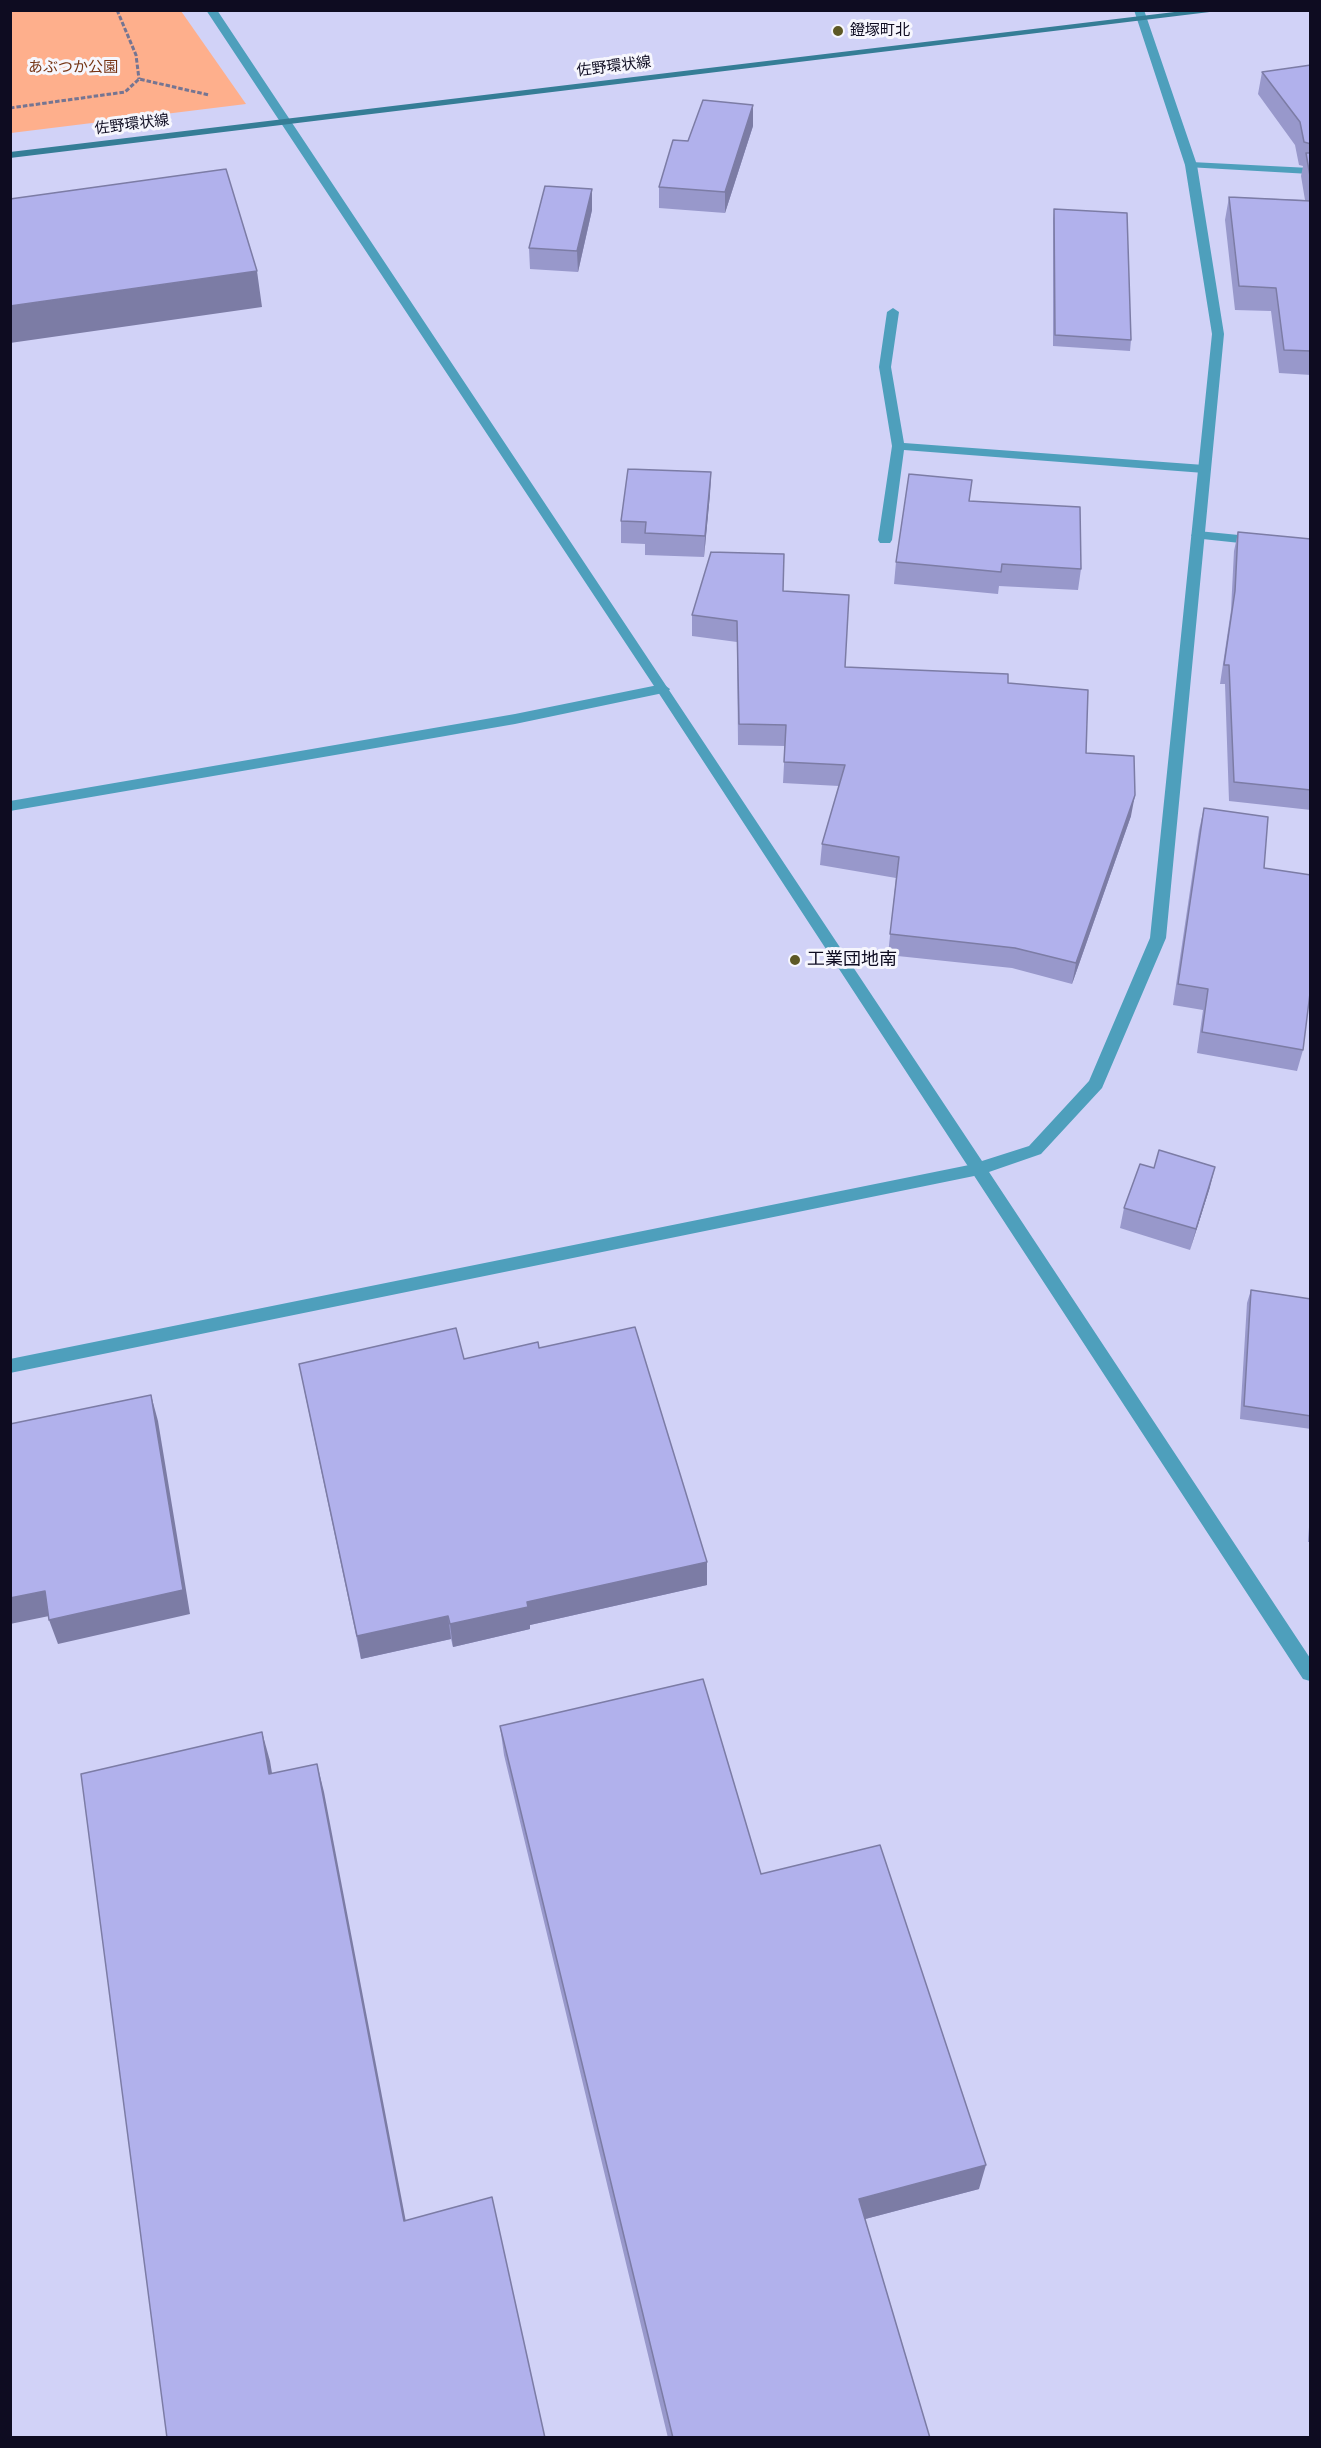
<!DOCTYPE html>
<html>
<head>
<meta charset="utf-8">
<style>
  body { margin:0 }
  #map { position:relative; width:1321px; height:2448px; overflow:hidden; background:#d1d2f7; font-family:"DM Sans",sans-serif }
  canvas { display:block }
  .frame { position:absolute; inset:0; border:12px solid #0e0c21; pointer-events:none }
</style>
</head>
<body>
<div id="map">
<canvas width="1321" height="2448"></canvas>
<div class="frame"></div>
</div>
<script>
const context = document.querySelector('canvas').getContext('2d');
context.lineJoin = 'round';
function fillPath(path, color) {
  context.fillStyle = color;
  context.fill(path, 'evenodd');
}
function shape(rows) {
  const path = new Path2D();
  for (const r of rows) {
    path.moveTo(r[0], r[1]);
    for (let i = 2; i < r.length; i += 2) path.lineTo(r[i], r[i + 1]);
  }
  return path;
}
function trace(path, color, width, dash) {
  context.strokeStyle = color;
  context.lineWidth = width;
  context.lineCap = dash ? 'butt' : 'round';
  context.setLineDash(dash || []);
  context.stroke(path);
}
function label(font, color, halo, rows, align = 'center') {
  context.font = font + ' "DM Sans","Noto Sans JP",sans-serif';
  context.lineWidth = 6;
  context.setLineDash([]);
  context.textBaseline = 'middle';
  context.strokeStyle = halo;
  context.fillStyle = color;
  for (const [text, x, y, turn = 0] of rows) {
    context.save();
    context.translate(x, y);
    context.rotate((+turn || 0) * Math.PI / 180);
    context.textAlign = isNaN(turn) ? turn : align;
    if (halo) context.strokeText(text, 0, 0);
    context.fillText(text, 0, 0);
    context.restore();
  }
}
fillPath(shape([
  [10,11,181,11,246,104,11,133]
]), '#feaf8c');
trace(shape([
  [117,10,136,55,139,79],
  [10,108,125,92,139,79,209,95]
]), '#757592', 3, [4.5, 2]);
fillPath(shape([
  [663,684,670,689,668,692,515,724,10,811,10,801,515,714,663,684]
]), '#4e9fbc');
fillPath(shape([
  [1191,162,1310,168,1310,174,1187,167,1185,165,1191,162],
  [893,308,899,312,891,367,904,443,1204,465,1210,469,1204,473,904,450,892,540,890,543,880,543,878,540,892,446,879,367,887,312,893,308],
  [1198,531,1259,537,1266,541,1259,545,1193,538,1191,535,1198,531],
  [979,1163,987,1169,979,1175,10,1373,10,1359,979,1163]
]), '#4e9fbc');
fillPath(shape([
  [206,10,217,10,982,1161,1029,1146,1089,1081,1150,938,1212,334,1185,165,1134,10,1144,10,1197,165,1224,334,1166,938,1102,1088,1041,1154,989,1172,1310,1658,1310,1681,1303,1679,658,692,206,10]
]), '#4e9fbc');
fillPath(shape([
  [1191,10,1226,10,10,158,10,152,1191,10]
]), '#357d96');
fillPath(shape([
  [1311,65,1311,375,1279,373,1271,311,1235,310,1225,220,1229,197,1305,200,1301,176,1303,166,1299,165,1295,145,1258,94,1262,72],
  [753,126,725,213,659,208,659,187,688,141],
  [592,189,592,210,578,272,530,269,529,248],
  [1054,209,1131,340,1130,351,1053,346,1053,220],
  [711,472,710,494,704,557,645,555,645,544,621,543,621,521],
  [969,501,1081,569,1078,590,999,586,998,594,894,584,896,562],
  [1238,532,1311,539,1311,810,1229,801,1225,684,1220,684,1231,610,1234,551],
  [783,591,845,667,1008,683,1086,753,1131,816,1072,984,1012,968,888,955,896,878,820,865,822,844,839,786,783,783,785,746,738,745,737,642,692,636,692,615],
  [1204,808,1264,868,1303,1050,1297,1071,1197,1053,1203,1010,1173,1005,1199,830],
  [1210,1187,1190,1250,1120,1228,1124,1208],
  [1251,1290,1311,1299,1311,1429,1240,1419,1247,1303],
  [539,1348,707,1585,530,1625,530,1629,453,1647,451,1639,361,1659,304,1389,464,1359],
  [1311,1497,1311,1542,1308,1542],
  [500,1726,761,1874,979,2189,865,2219,930,2438,668,2438,504,1755]
]), '#9898cb');
fillPath(shape([
  [753,105,753,126,725,213,725,192],
  [592,189,592,210,578,272,577,251],
  [257,271,262,307,10,343,10,306],
  [711,472,710,494,704,557,705,536],
  [1135,795,1131,816,1072,984,1076,963],
  [1215,1167,1210,1187,1190,1250,1196,1229],
  [151,1395,158,1421,190,1614,58,1644,49,1620],
  [707,1562,707,1585,530,1625,530,1629,453,1647,450,1624,527,1602],
  [45,1591,54,1615,10,1624,10,1598],
  [448,1616,451,1639,361,1659,357,1636],
  [262,1732,270,1761,277,1803,269,1774],
  [317,1764,324,1792,410,2243,404,2221],
  [986,2165,979,2189,854,2222,859,2199]
]), '#7c7ca5');
const building = shape([
  [1311,65,1311,144,1304,142,1300,122,1262,72,1311,65],
  [703,100,753,105,725,192,659,187,673,140,688,141,703,100],
  [1306,153,1311,153,1311,182,1306,153],
  [226,169,257,271,10,306,10,199,226,169],
  [545,186,592,189,577,251,529,248,545,186],
  [1229,197,1311,201,1311,351,1284,350,1276,288,1239,286,1229,197],
  [1054,209,1127,213,1131,340,1055,335,1054,209],
  [628,469,711,472,705,536,645,533,646,522,621,521,628,469],
  [909,474,972,480,969,501,1080,507,1081,569,1002,564,1001,572,896,562,909,474],
  [1238,532,1311,539,1311,790,1234,782,1229,665,1224,665,1235,591,1238,532],
  [711,552,784,554,783,591,849,595,845,667,1008,674,1008,683,1088,690,1086,753,1134,756,1135,795,1076,963,1015,948,890,934,899,857,822,844,845,765,784,762,786,725,739,724,737,621,692,615,711,552],
  [1204,808,1268,817,1264,868,1311,875,1311,985,1303,1050,1202,1032,1208,989,1178,984,1204,808],
  [1159,1150,1215,1167,1196,1229,1124,1208,1140,1164,1154,1168,1159,1150],
  [1251,1290,1311,1299,1311,1416,1244,1406,1251,1290],
  [635,1327,707,1562,527,1602,528,1607,450,1624,448,1616,357,1636,299,1364,456,1328,464,1359,538,1342,539,1348,635,1327],
  [151,1395,183,1590,49,1620,45,1591,10,1598,10,1424,151,1395],
  [703,1679,761,1874,880,1845,986,2165,859,2199,930,2438,673,2438,500,1726,703,1679],
  [262,1732,269,1774,317,1764,404,2221,492,2197,545,2438,167,2438,81,1774,262,1732]
]);
fillPath(building, '#b1b1ec');
trace(building, '#7c7ca5', 1.5);
for (const [x, y, r, color] of [
  [838,31,6,"#5d5825"],
  [795,960,6,"#5d5825"]
]) {
  const dot = new Path2D();
  dot.arc(x, y, r, 0, 2 * Math.PI);
  context.fillStyle = color;
  context.fill(dot);
  trace(dot, '#f6f6fd', 2);
}
label('15px', '#0e0c21', '#f6f6fd', [
  ["鐙塚町北",850,31]
], 'left');
label('15px', '#0e0c21', '#f6f6fd', [
  ["佐野環状線",614,67,-7],
  ["佐野環状線",132,125,-7]
]);
label('15px', '#763515', '#f6f6fd', [
  ["あぶつか公園",73,68]
]);
label('18px', '#0e0c21', '#f6f6fd', [
  ["工業団地南",807,960]
], 'left');
</script>
</body>
</html>
